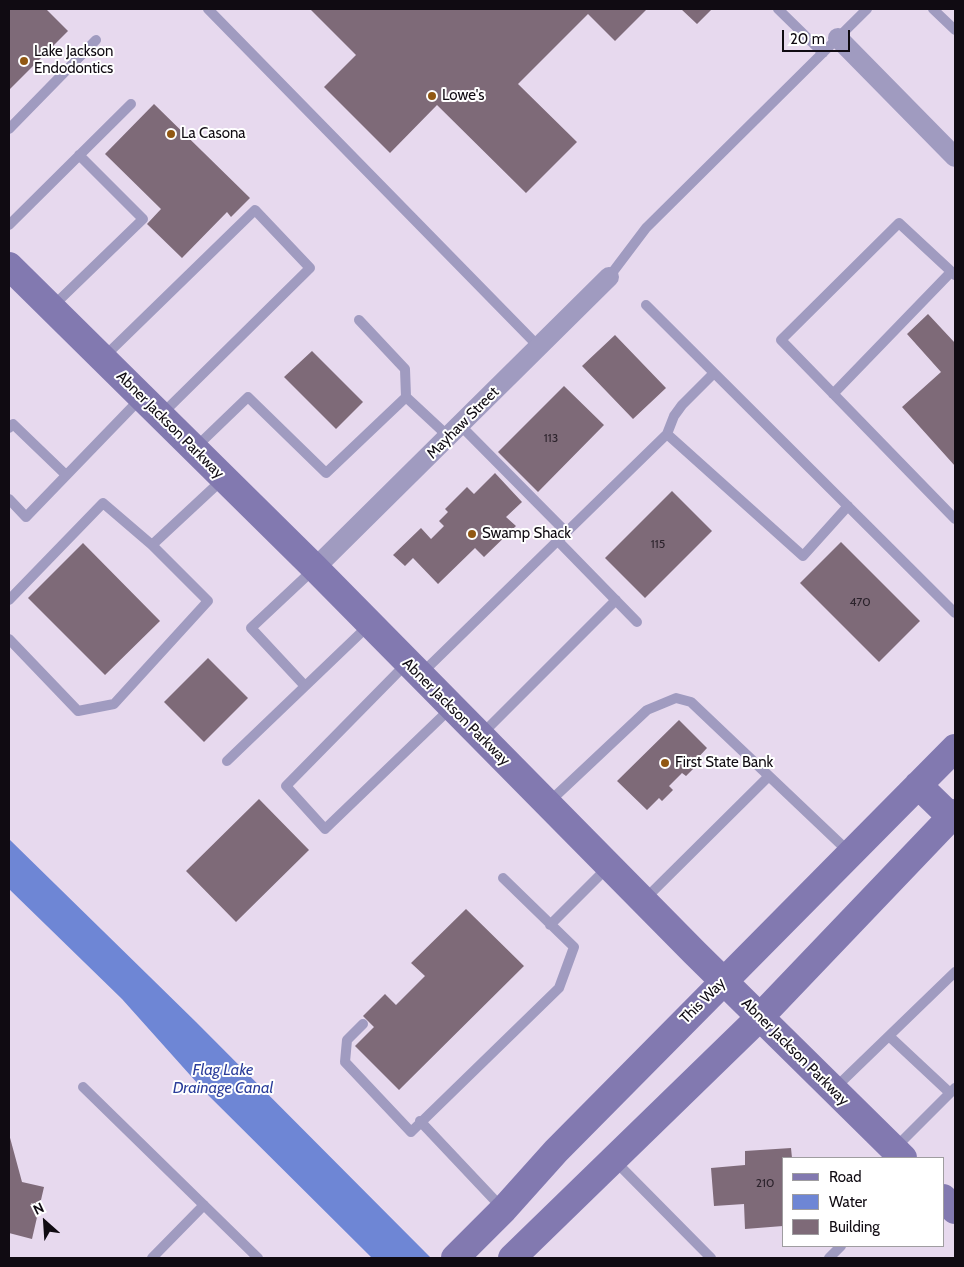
<!DOCTYPE html>
<html>
<head>
<meta charset="utf-8">
<style>
  body { margin:0 }
  #map { position:relative; width:964px; height:1267px; overflow:hidden; background:#e7d9ee; font-family:Cabin,sans-serif }
  canvas { display:block }
  .frame { position:absolute; inset:0; border:10px solid #100b12; pointer-events:none }
  .legend { position:absolute; left:782px; top:1157px; width:162px; height:90px; box-sizing:border-box; background:#fff; border:1px solid #9f9da0; margin:0; padding:6px 9px; list-style:none; font-size:15px; color:#100b12 }
  .legend li { display:flex; align-items:center; gap:10px; height:25px }
  .legend b { width:25px; border:1px solid #9f9da0 }
  .north { position:absolute; left:20px; top:1197px; width:50px; height:50px; -webkit-text-stroke:4px #fff; paint-order:stroke; rotate:334deg; font-size:14px; font-weight:700; line-height:20px; text-align:center; color:#100b12 }
  .north::after { content:''; display:block; margin:auto; width:18px; height:22px; background:#100b12; clip-path:polygon(50% 0,100% 100%,50% 72%,0 100%) }
  .scale { position:absolute; left:782px; top:30px; width:68px; height:22px; box-sizing:border-box; border:2px solid #100b12; border-top:0; padding-left:6px; font-size:15px; line-height:18px; white-space:nowrap; color:#100b12; -webkit-text-stroke:4px #fff; paint-order:stroke }
</style>
</head>
<body>
<div id="map">
<canvas width="964" height="1267"></canvas>
<div class="frame"></div>
<ul class="legend">
<li><b style="height:6px;background:#8279b0"></b>Road</li>
<li><b style="height:14px;background:#6e86d5"></b>Water</li>
<li><b style="height:14px;background:#7e6a78"></b>Building</li>
</ul>
<div class="north">N</div>
<div class="scale">20 m</div>
</div>
<script>
const context = document.querySelector('canvas').getContext('2d');
context.lineJoin = 'round';
function fillPath(path, color) {
  context.fillStyle = color;
  context.fill(path, 'evenodd');
}
function shape(rows) {
  const path = new Path2D();
  for (const r of rows) {
    path.moveTo(r[0], r[1]);
    for (let i = 2; i < r.length; i += 2) path.lineTo(r[i], r[i + 1]);
  }
  return path;
}
function trace(path, color, width, dash) {
  context.strokeStyle = color;
  context.lineWidth = width;
  context.lineCap = dash ? 'butt' : 'round';
  context.setLineDash(dash || []);
  context.stroke(path);
}
function label(font, color, halo, rows, align = 'center') {
  context.font = font + ' Cabin,sans-serif';
  context.lineWidth = 4;
  context.setLineDash([]);
  context.textBaseline = 'middle';
  context.strokeStyle = halo;
  context.fillStyle = color;
  for (const [text, x, y, turn = 0] of rows) {
    context.save();
    context.translate(x, y);
    context.rotate((+turn || 0) * Math.PI / 180);
    context.textAlign = isNaN(turn) ? turn : align;
    if (halo) context.strokeText(text, 0, 0);
    context.fillText(text, 0, 0);
    context.restore();
  }
}
fillPath(shape([
  [9,839,196,1022,431,1258,372,1258,207,1094,122,999,9,889]
]), '#6e86d5');
fillPath(shape([
  [9,9,46,9,68,31,9,90],
  [310,9,647,9,615,41,588,14,518,84,577,142,526,193,437,105,390,153,324,87,356,55],
  [681,9,712,9,697,24],
  [154,104,250,198,231,217,227,212,182,258,147,224,161,209,105,154],
  [928,314,955,343,955,466,902,407,941,372,907,334],
  [615,335,666,388,633,419,582,366],
  [312,351,363,402,336,429,284,377],
  [564,386,604,425,538,492,498,452],
  [495,473,522,502,506,517,516,526,484,557,475,548,438,584,413,558,405,566,393,555,421,528,431,539,444,526,439,521,448,512,445,509,467,487,474,494],
  [672,491,712,531,645,598,605,558],
  [841,542,920,621,879,662,800,583],
  [83,543,160,621,105,675,28,598],
  [208,658,248,698,204,742,164,702],
  [679,720,707,748,694,762,697,765,686,776,682,773,669,786,673,790,662,801,659,798,647,810,617,781],
  [259,799,309,850,236,922,186,871],
  [466,909,524,966,399,1090,355,1046,374,1027,363,1016,385,994,396,1005,425,976,411,963],
  [9,1134,22,1182,44,1187,32,1239,9,1233],
  [791,1148,792,1158,783,1158,783,1226,745,1229,744,1204,714,1206,711,1168,745,1165,745,1151]
]), '#7e6a78');
trace(shape([
  [208,9,539,347],
  [778,9,823,53],
  [933,9,955,30],
  [9,129,96,40],
  [9,225,131,104],
  [955,275,899,223,781,340,955,519],
  [609,277,646,228,867,9],
  [646,305,955,613],
  [52,307,143,219,79,155],
  [104,357,255,210,310,268,161,415],
  [833,394,951,272],
  [406,397,449,437],
  [461,426,566,532],
  [9,428,13,424,66,475],
  [667,434,803,556,848,506],
  [195,448,248,397,326,473,406,397,405,369,359,320],
  [9,499,26,517,140,399],
  [558,541,637,622],
  [152,545,223,479],
  [9,600,103,503,152,545,208,601,114,704,78,711,9,639],
  [407,663,286,786,325,829,452,707],
  [421,674,667,434,674,416,682,405,714,373],
  [305,686,251,628,314,569],
  [481,735,616,600],
  [227,761,369,625],
  [548,803,647,710,676,698,691,702,850,853],
  [644,900,769,776],
  [550,925,608,867],
  [363,1024,347,1040,345,1062,411,1132,559,988,574,947,503,878],
  [889,1036,950,1093],
  [83,1087,258,1258],
  [834,1089,955,972],
  [420,1121,503,1209],
  [894,1149,955,1088],
  [614,1160,711,1258],
  [152,1258,204,1205],
  [829,1258,841,1246]
]), '#a09bc0', 10);
trace(shape([
  [838,38,955,157],
  [315,568,609,277]
]), '#a09bc0', 20);
trace(shape([
  [9,266,315,568,695,953,903,1158],
  [918,785,951,817],
  [943,1198,955,1210],
  [455,1258,504,1209,556,1151,955,748],
  [512,1258,760,1017,955,813]
]), '#8279b0', 28);
for (const [x, y, r, color] of [
  [24,61,5,"#915813"],
  [432,96,5,"#915813"],
  [171,134,5,"#915813"],
  [472,534,5,"#915813"],
  [665,763,5,"#915813"]
]) {
  const dot = new Path2D();
  dot.arc(x, y, r, 0, 2 * Math.PI);
  context.fillStyle = color;
  context.fill(dot);
  trace(dot, '#fff', 2);
}
label('12px', '#2c232c', null, [
  ["113",551,438],
  ["115",658,544],
  ["470",860,602],
  ["210",765,1183]
]);
label('15px', '#100b12', '#fff', [
  ["Lake Jackson",34,52],
  ["Endodontics",34,69],
  ["Lowe's",442,96],
  ["La Casona",181,134],
  ["Swamp Shack",482,534],
  ["First State Bank",675,763]
], 'left');
label('15px', '#100b12', '#fff', [
  ["Mayhaw Street",463,423,-45],
  ["Abner Jackson Parkway",170,425,45],
  ["Abner Jackson Parkway",456,712,45],
  ["This Way",703,1001,-45],
  ["Abner Jackson Parkway",795,1052,45]
]);
label('italic 16px', '#2c3e9b', '#fff', [
  ["Flag Lake",223,1070],
  ["Drainage Canal",223,1088]
]);
</script>
</body>
</html>
